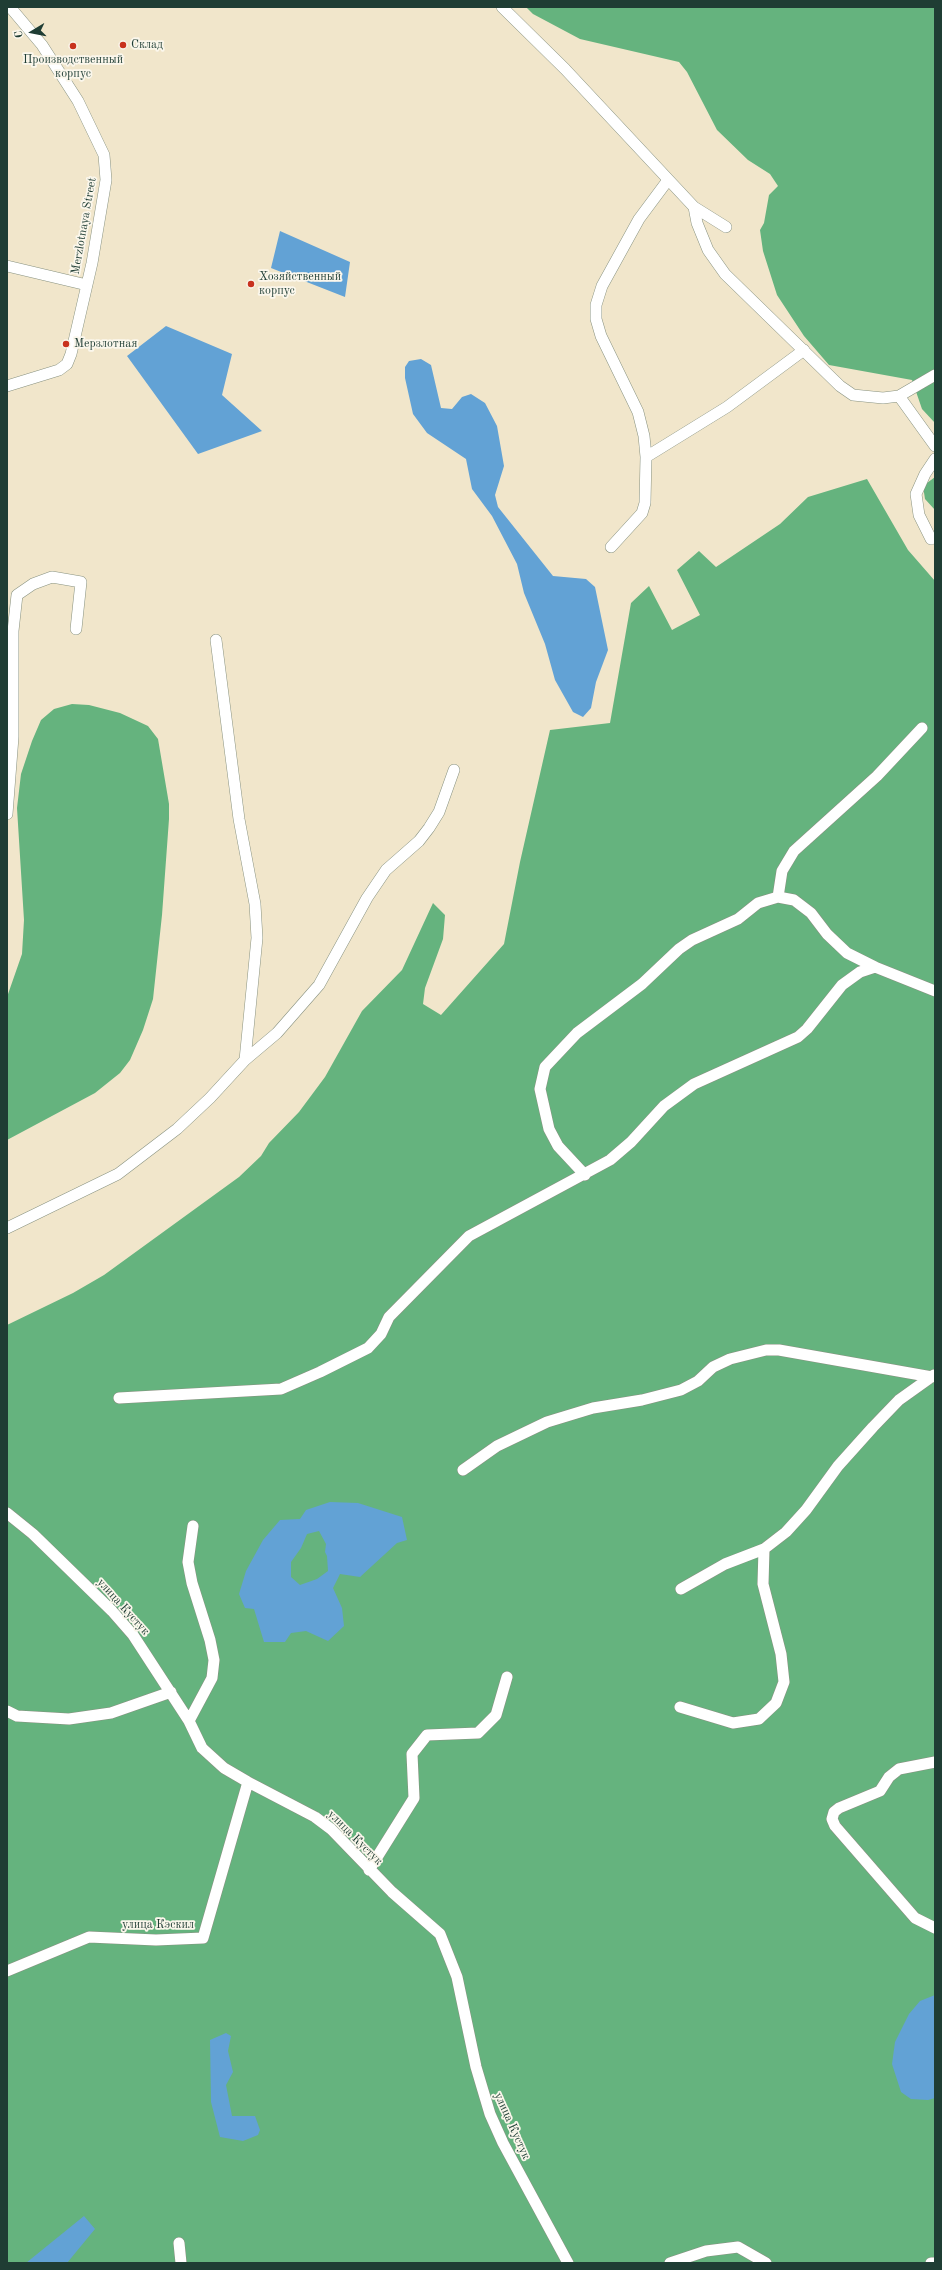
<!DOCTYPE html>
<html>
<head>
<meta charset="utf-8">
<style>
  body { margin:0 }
  #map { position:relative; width:942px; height:2270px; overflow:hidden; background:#f1e6cb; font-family:"Old Standard TT",serif }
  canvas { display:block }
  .frame { position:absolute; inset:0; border:8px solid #1f3d34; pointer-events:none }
  .north { position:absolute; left:12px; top:12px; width:40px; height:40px; -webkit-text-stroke:3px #fbf7ec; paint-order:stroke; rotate:260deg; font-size:11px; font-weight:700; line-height:16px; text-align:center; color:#1f3d34 }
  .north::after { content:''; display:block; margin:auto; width:14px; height:18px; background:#1f3d34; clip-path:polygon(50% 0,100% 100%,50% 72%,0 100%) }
</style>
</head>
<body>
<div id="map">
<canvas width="942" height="2270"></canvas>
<div class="frame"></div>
<div class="north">С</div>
</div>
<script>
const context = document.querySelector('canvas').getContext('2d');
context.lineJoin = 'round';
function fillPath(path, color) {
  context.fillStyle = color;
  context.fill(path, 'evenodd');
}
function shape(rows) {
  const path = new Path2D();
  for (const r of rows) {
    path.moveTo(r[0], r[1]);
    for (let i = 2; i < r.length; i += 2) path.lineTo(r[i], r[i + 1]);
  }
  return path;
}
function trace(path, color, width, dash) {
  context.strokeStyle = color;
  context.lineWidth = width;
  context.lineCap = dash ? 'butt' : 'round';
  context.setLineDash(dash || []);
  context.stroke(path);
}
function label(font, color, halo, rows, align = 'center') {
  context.font = font + ' "Old Standard TT",serif';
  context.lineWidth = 3.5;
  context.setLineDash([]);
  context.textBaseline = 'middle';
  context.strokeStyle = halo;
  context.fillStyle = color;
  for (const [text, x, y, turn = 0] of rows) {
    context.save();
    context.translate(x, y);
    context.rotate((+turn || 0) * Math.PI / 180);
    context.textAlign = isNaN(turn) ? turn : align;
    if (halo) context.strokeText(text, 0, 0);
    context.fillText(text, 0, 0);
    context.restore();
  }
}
fillPath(shape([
  [526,7,935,7,935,423,922,409,912,380,829,365,804,336,777,295,763,251,760,230,764,223,769,195,778,186,770,174,748,160,717,130,687,72,679,62,580,39,533,14],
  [935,477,935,510,925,499,923,486],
  [867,479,908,550,935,581,935,2263,7,2263,7,1325,73,1293,104,1275,239,1177,261,1156,269,1143,299,1112,325,1077,362,1011,402,970,433,903,445,915,443,939,425,988,423,1004,441,1015,504,944,520,862,550,730,610,723,631,603,649,586,672,630,700,615,677,570,699,551,716,567,780,524,808,497],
  [72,704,89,705,120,713,148,726,158,739,169,804,169,819,162,915,153,999,143,1030,130,1060,120,1073,95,1093,7,1140,7,997,22,954,24,920,17,808,21,774,32,741,41,720,54,709]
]), '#65b37e');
fillPath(shape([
  [280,231,350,262,345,297,271,268],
  [166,326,232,354,222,395,262,431,198,454,127,356],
  [421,359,431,365,441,408,452,409,462,397,471,394,485,403,497,426,504,466,495,495,498,507,553,576,586,579,595,587,608,650,596,682,591,708,583,717,573,712,555,680,545,644,524,593,517,564,492,516,472,489,466,459,427,433,413,414,405,378,405,367,409,361],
  [330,1502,358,1503,402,1517,407,1540,397,1543,360,1577,340,1574,333,1588,342,1608,344,1626,328,1641,306,1631,291,1633,285,1642,264,1642,254,1609,245,1608,239,1594,246,1571,263,1540,280,1520,300,1519,306,1510],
  [319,1531,326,1544,325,1552,327,1556,328,1571,317,1579,300,1585,291,1577,291,1562,301,1548,307,1534],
  [935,1995,935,2098,928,2100,911,2099,901,2092,892,2064,895,2042,909,2014,920,2001],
  [226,2033,231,2036,228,2051,233,2072,226,2085,232,2116,255,2116,260,2130,258,2135,243,2141,220,2137,211,2102,210,2040],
  [84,2216,95,2229,67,2263,26,2263]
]), '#62a2d5');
const minor = shape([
  [502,7,565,69,694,207,726,227],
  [694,207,697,223,708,250,725,274,840,386,853,395,883,398,899,396,935,375],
  [7,266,87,285],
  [7,386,59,370,67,364,71,354,92,263,106,180,104,155,78,101,42,45,10,7],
  [899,396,935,446],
  [646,457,727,407,804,350],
  [931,539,919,515,916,494,925,474,935,459],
  [611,547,642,513,645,503,646,457,644,436,638,412,601,336,596,319,596,305,602,286,639,219,668,180],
  [7,814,13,737,13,631,17,595,33,584,52,577,81,582,76,629],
  [778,897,782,871,794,851,877,776,922,728],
  [245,1060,277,1033,319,985,367,898,386,870,419,841,429,828,439,812,454,770],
  [585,1175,558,1146,549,1129,540,1089,545,1067,577,1033,642,984,679,949,692,940,738,919,758,903,778,897,794,900,811,913,827,934,847,953,875,967,935,991],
  [7,1228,118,1174,177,1129,210,1098,245,1060,257,938,255,904,239,819,216,640],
  [119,1398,281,1389,320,1372,368,1348,381,1334,389,1317,469,1236,610,1160,631,1142,664,1106,694,1084,798,1037,807,1029,842,985,860,972,875,967],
  [463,1470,497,1446,547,1422,593,1408,642,1400,681,1390,698,1381,713,1367,730,1359,766,1350,779,1350,932,1377],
  [7,1513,33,1534,112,1611,133,1635,189,1721,202,1748,224,1768,248,1782,315,1817,331,1829,392,1892,440,1934,457,1977,476,2067,490,2114,503,2143,568,2263],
  [681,1589,725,1564,764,1549,786,1532,806,1510,838,1466,873,1427,899,1400,934,1375],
  [680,1707,733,1723,759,1719,776,1703,784,1682,781,1654,763,1584,764,1549],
  [7,1711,17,1716,69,1719,111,1713,171,1692],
  [189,1721,212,1678,214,1660,210,1640,192,1583,188,1562,193,1526],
  [935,1762,899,1769,889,1777,880,1791,839,1808,834,1812,832,1819,835,1826,915,1918,935,1928],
  [369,1870,414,1798,412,1754,427,1735,478,1733,496,1715,507,1677],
  [7,1971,89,1937,156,1940,203,1938,248,1782],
  [179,2243,181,2263],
  [670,2263,706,2251,738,2247,766,2263],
  [931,2263,935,2263]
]);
trace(minor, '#889280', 12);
trace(minor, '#fff', 11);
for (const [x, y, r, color] of [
  [123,45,4,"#c8321e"],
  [73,46,4,"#c8321e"],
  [251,284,4,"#c8321e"],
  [66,344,4,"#c8321e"]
]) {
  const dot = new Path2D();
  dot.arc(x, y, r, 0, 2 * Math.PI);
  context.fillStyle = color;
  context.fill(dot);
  trace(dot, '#fbf7ec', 1.5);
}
label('12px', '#1f3d34', '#fbf7ec', [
  ["Склад",131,45],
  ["Производственный",73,60,"center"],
  ["корпус",73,74,"center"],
  ["Хозяйственный",259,277],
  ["корпус",259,291],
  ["Мерзлотная",74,344]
], 'left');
label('12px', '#1f3d34', '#fbf7ec', [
  ["Merzlotnaya Street",84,226,-80],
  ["улица Кустук",123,1607,48],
  ["улица Кустук",355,1838,45],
  ["улица Кэскил",158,1925],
  ["улица Кустук",512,2126,66]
]);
</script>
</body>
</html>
